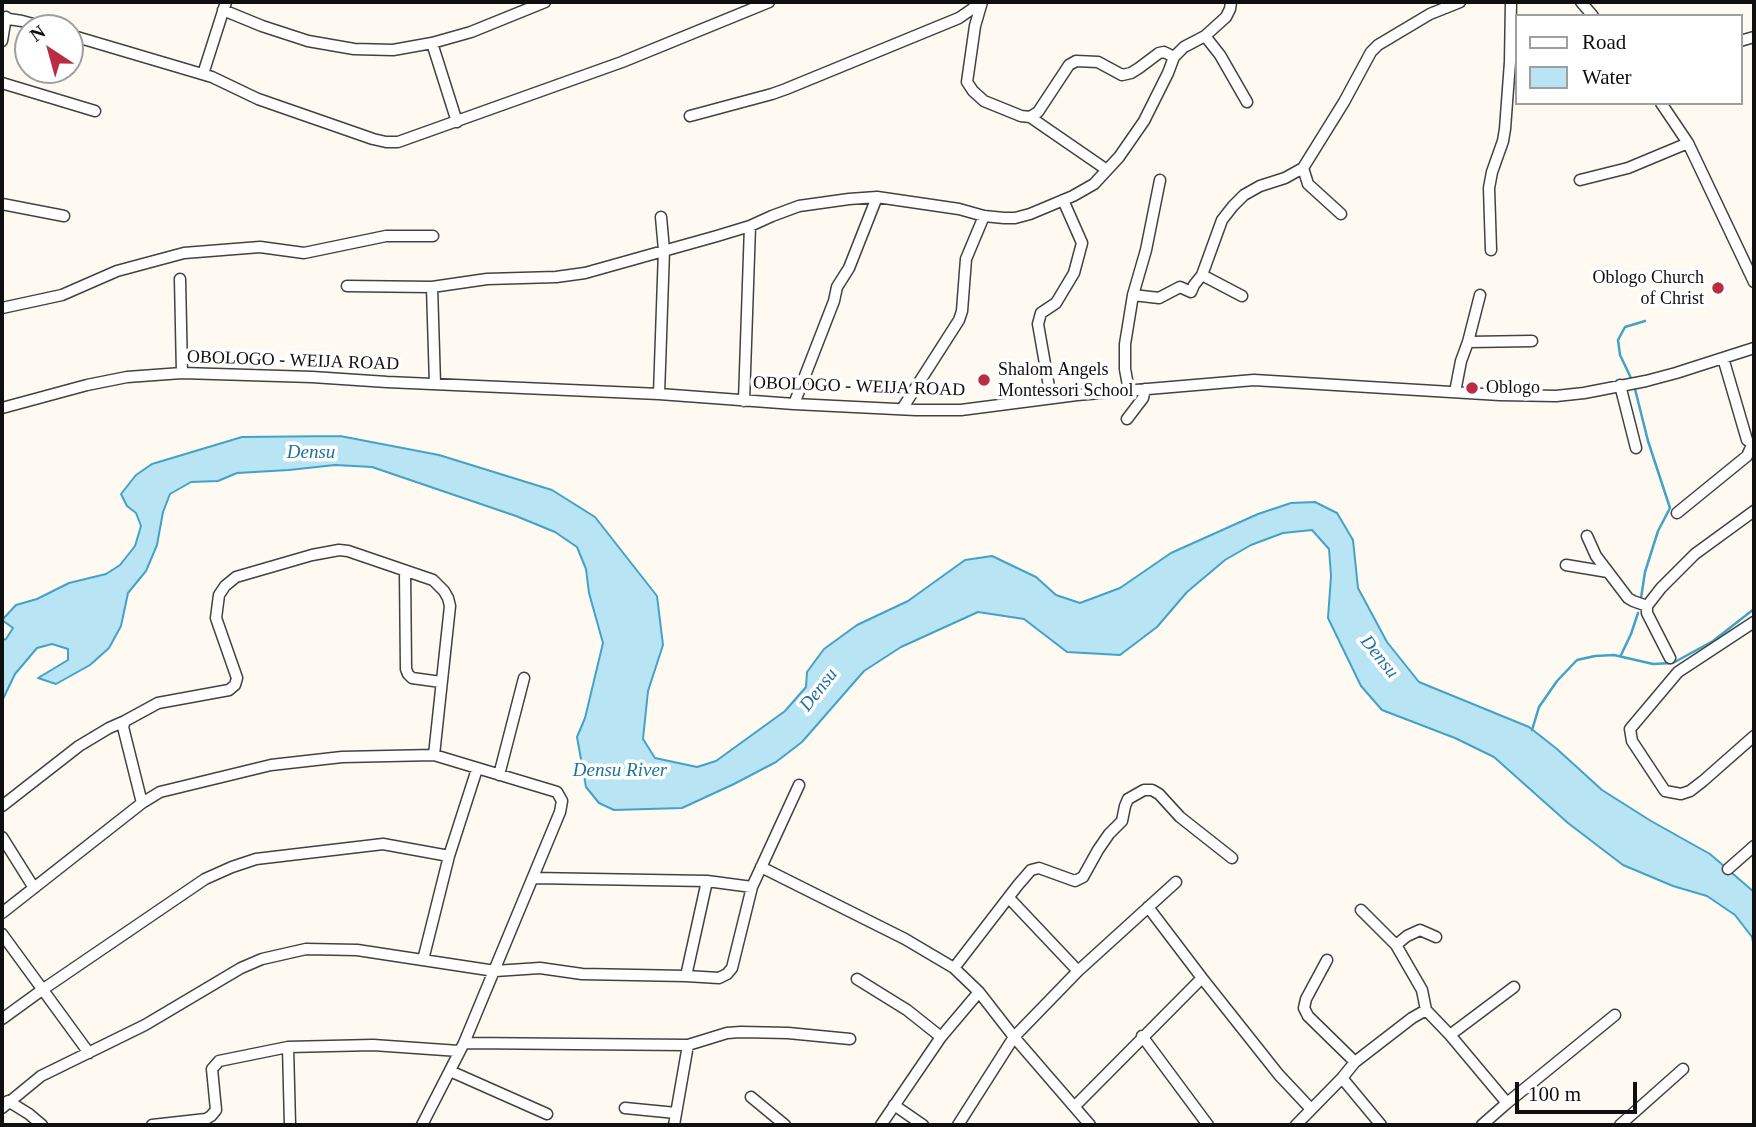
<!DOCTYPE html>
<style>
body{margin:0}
#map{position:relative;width:1756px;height:1127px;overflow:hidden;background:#fefaf2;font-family:Georgia,serif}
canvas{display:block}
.frame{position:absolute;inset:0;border:4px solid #0f0f0f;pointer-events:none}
.legend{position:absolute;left:1515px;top:14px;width:228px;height:91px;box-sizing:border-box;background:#fff;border:2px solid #9f9f9f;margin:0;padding:9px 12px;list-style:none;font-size:21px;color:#0f0f0f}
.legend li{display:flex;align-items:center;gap:14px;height:35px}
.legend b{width:35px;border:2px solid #9f9f9f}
.north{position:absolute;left:14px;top:14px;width:70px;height:70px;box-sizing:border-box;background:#fff;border:2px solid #9f9f9f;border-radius:50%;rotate:324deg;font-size:19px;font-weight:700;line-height:28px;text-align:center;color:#0f0f0f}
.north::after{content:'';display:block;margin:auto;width:24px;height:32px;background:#b92d44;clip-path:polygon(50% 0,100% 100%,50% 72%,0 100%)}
.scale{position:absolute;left:1515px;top:1082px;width:122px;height:32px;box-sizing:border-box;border:4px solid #0f0f0f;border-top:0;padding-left:9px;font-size:21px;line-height:24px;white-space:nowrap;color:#0f0f0f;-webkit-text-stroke:5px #fff;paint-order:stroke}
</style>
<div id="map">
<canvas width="1756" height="1127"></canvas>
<div class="frame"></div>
<ul class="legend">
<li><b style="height:9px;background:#fff"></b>Road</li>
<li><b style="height:19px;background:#b9e4f3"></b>Water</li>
</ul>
<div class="north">N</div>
<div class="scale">100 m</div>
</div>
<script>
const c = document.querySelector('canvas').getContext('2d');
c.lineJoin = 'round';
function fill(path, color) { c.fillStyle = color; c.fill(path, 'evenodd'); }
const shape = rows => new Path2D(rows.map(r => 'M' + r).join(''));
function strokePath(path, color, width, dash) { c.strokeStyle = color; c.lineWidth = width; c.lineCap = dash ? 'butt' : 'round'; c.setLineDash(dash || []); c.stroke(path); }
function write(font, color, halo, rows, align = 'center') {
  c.font = font + ' Georgia,serif'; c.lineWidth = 7; c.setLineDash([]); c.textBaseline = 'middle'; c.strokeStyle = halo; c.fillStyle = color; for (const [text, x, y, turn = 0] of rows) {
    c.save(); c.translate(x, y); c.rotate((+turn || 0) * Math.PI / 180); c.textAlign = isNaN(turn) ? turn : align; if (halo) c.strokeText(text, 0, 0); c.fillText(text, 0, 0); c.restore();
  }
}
const water = shape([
 [340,436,439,455,552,490,595,517,657,596,663,645,648,691,643,739,655,758,697,767,716,761,785,711,806,687,807,672,824,649,857,625,908,601,965,560,992,556,1036,577,1056,595,1080,603,1120,588,1171,553,1258,514,1291,503,1315,502,1337,513,1353,540,1358,588,1387,642,1419,682,1529,727,1557,749,1602,790,1651,821,1710,854,1754,892,1754,947,1752,937,1735,915,1707,896,1673,886,1623,865,1568,823,1494,757,1455,738,1382,710,1361,686,1328,618,1331,576,1329,549,1312,530,1283,533,1251,545,1225,560,1187,592,1157,627,1120,655,1067,652,1024,619,978,612,901,647,864,671,802,742,776,762,734,784,682,808,614,810,599,803,586,787,577,737,585,718,603,643,589,593,586,569,577,547,555,532,516,516,372,467,335,465,289,470,237,473,218,481,191,482,170,494,163,512,157,545,146,571,128,593,121,626,109,648,90,665,56,684,38,678,68,660,68,649,52,644,37,648,15,674,2,701,2,640,6,639,13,628,2,620,16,605,37,599,69,583,106,574,120,565,135,546,141,526,136,513,127,506,121,494,136,475,152,464,242,437,340,436]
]);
const stream = shape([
 [1631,378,1620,355,1618,340,1625,327,1645,321],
 [1635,389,1648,441,1670,508,1658,531,1645,572,1641,598],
 [1621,655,1631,634,1638,613],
 [1532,730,1539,707,1557,681,1577,660,1595,656,1614,655,1653,664,1673,663,1713,641,1754,609]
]);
const minor = shape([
 [982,2,975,26,967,82,973,91,984,101,1021,116,1030,117,1038,112,1069,65,1076,61,1098,62,1122,75,1131,73,1139,68,1159,53,1164,52,1174,57],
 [1581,2,1593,16],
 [223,10,262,26,308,41,354,49,393,50,432,43,471,32,545,2],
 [2,18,22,21,48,28],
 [70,35,212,77,258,99,373,139,386,142,398,142,622,62,769,2],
 [1205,36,1220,55,1247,102],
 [2,41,6,17],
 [1740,41,1754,37],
 [432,43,457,122],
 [203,74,226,2],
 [2,83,95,111],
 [1661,103,1688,143,1754,282],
 [690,116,772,94,786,89,959,18,972,9,980,2],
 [1030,117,1107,170],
 [1303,168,1308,184,1341,214],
 [1580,180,1628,168,1688,143],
 [2,204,64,216],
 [1491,250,1489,188,1492,172,1503,141,1505,129,1510,62,1511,2],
 [1202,275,1242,296],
 [180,279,182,373],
 [347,286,432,287,435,384],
 [432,287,487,279,556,277,585,273,717,236,750,226,772,216,799,206,849,199,877,197,959,209,984,216,1004,218,1015,218,1030,214,1073,196,1094,184,1119,157,1144,121,1168,73,1174,57,1184,47,1205,36,1226,17,1230,9,1231,2],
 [1133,295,1159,298,1180,287,1191,292,1194,285,1202,275,1222,220,1233,206,1244,195,1260,186,1285,178,1303,168,1344,102,1371,52,1378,45,1430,14,1460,2],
 [2,308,62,295,117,271,184,253,260,247,304,253,386,236,433,236],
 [1468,342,1532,341],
 [1723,358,1747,440,1754,445],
 [1620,385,1636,448],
 [1129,391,1125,369,1125,344,1133,295,1146,250,1160,180],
 [1455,392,1461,361,1468,342,1480,295],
 [659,394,664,250,661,217],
 [1051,398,1038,324,1041,313,1056,303,1074,273,1082,243,1063,200],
 [744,401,750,226],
 [794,404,834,301,837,287,849,268,877,197],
 [2,408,87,385,127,377,182,373,312,377,387,382,659,394,794,404,916,410,961,410,1077,395,1254,380,1500,395,1556,396,1584,393,1646,381,1676,373,1754,348],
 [902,409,959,320,962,311,966,259,984,216],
 [1127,419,1143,398,1145,389],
 [1677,513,1747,456,1752,445],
 [1587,536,1596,556,1628,598,1633,601,1647,606],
 [1566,565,1608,572],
 [405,571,406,669,408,674,412,678,441,682],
 [1754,622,1678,672,1630,729,1632,741,1665,791,1681,794,1690,791,1703,781,1754,736],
 [1670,658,1647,613,1647,606,1661,588,1695,554,1754,511],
 [499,775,524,678],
 [142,803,123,727,125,721,158,703,229,690,235,685,237,678,216,618,219,595,225,586,236,577,312,555,339,550,348,551,433,580,444,591,448,598,450,606,434,755],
 [2,806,79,746,109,728,125,721],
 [2,837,34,888],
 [761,867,905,939,954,968,979,992,1014,1037,1090,1125],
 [1728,869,1754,846],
 [533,878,707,881,752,887],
 [1009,898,1078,971],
 [1148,907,1202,978],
 [1361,910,1396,945,1422,990,1426,1010,1450,1035,1507,1103],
 [2,913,142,803,160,792,271,765,342,757,434,755,557,792,562,801,560,812,464,1043,422,1125],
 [2,934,89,1053],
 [1396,945,1407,936,1420,930,1436,937],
 [423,960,449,856,477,769],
 [954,968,1018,885,1031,870,1039,868,1075,881,1083,877,1098,850,1109,834,1122,821,1125,806,1128,799,1144,790,1152,790,1159,794,1180,817,1232,858],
 [686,976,707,881],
 [857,979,907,1010,941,1037],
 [2,1019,42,990,205,879,232,867,256,859,383,844,449,856],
 [1450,1035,1514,987],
 [1142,1036,1208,1125],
 [464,1043,688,1045,727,1033,741,1032,788,1033,850,1039],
 [288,1047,290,1125],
 [1355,1062,1412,1018,1426,1010],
 [450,1071,547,1114],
 [1342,1078,1381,1125],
 [751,1097,785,1125],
 [8,1101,29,1114,42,1125],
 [894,1105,923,1125],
 [1075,1106,1202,978,1279,1075,1311,1109],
 [2,1108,41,1076,145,1025,241,968,262,959,306,949,357,950,495,971,540,968,582,974,686,976,719,978,727,974,732,968,752,887,799,785],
 [625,1108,676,1113],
 [152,1125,206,1119,211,1116,216,1110,212,1069,219,1061,288,1047,373,1045,459,1051],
 [674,1125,688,1045],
 [881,1125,941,1037,979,992],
 [958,1125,1014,1037,1078,971,1176,882],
 [1296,1125,1342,1078,1355,1062,1308,1016,1304,1008,1306,999,1327,960],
 [1482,1125,1507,1103,1615,1015],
 [1620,1125,1683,1069]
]);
const markers = [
 [1718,288,7,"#b92d44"],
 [984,380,7,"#b92d44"],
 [1472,388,7,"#b92d44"]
];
const poiNames = [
 ["Oblogo Church",1704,278,"right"],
 ["of Christ",1704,299,"right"],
 ["Shalom Angels",998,370],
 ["Montessori School",998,391],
 ["Oblogo",1486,388]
];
const streetNames = [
 ["OBOLOGO - WEIJA ROAD",293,361,2],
 ["OBOLOGO - WEIJA ROAD",859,387,2]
];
const waterNames = [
 ["Densu",311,453],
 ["Densu",1379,657,51],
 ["Densu",819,690,-52],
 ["Densu River",620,771]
];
fill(water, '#b9e4f3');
strokePath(water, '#43a2c7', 2);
strokePath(stream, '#43a2c7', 2.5);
strokePath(minor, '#424242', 13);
strokePath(minor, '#fff', 10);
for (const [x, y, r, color] of markers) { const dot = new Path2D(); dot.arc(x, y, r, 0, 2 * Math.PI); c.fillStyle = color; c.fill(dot); strokePath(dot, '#fff', 2.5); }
write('18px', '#0f0f0f', '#fff', poiNames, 'left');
write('18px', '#0f0f0f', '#fff', streetNames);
write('italic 19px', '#1e739c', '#fff', waterNames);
</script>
